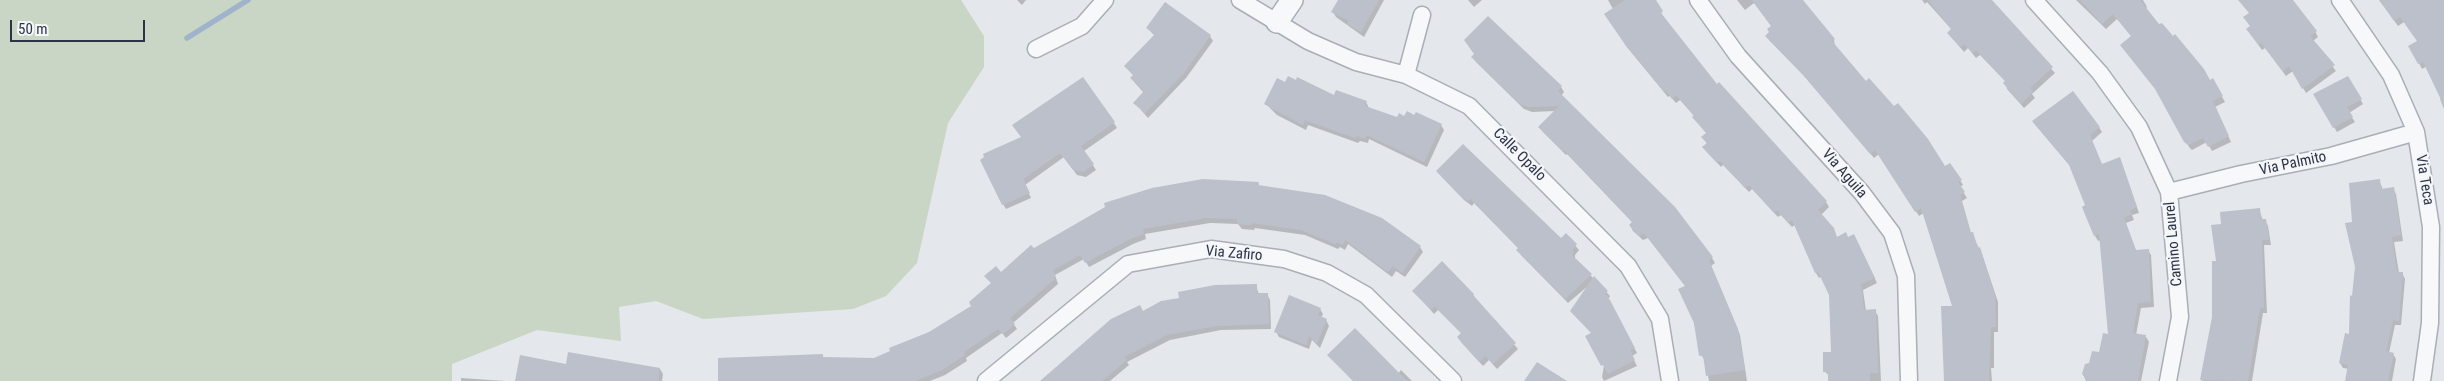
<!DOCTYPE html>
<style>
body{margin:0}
#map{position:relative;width:2444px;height:381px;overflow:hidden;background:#e4e7ec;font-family:"Roboto Condensed",sans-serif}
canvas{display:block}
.scale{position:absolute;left:10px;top:20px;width:135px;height:22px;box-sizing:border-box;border:2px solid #2b3445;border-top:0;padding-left:6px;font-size:15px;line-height:18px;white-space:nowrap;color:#2b3445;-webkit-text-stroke:4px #f4f6f9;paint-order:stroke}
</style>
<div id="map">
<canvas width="2444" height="381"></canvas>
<div class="scale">50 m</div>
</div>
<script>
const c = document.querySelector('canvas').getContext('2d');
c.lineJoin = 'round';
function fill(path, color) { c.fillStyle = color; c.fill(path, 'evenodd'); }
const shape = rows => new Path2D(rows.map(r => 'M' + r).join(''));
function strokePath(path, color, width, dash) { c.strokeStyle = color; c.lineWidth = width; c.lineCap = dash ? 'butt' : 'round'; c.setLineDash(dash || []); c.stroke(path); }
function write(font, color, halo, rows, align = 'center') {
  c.font = font + ' "Roboto Condensed",sans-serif'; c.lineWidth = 4.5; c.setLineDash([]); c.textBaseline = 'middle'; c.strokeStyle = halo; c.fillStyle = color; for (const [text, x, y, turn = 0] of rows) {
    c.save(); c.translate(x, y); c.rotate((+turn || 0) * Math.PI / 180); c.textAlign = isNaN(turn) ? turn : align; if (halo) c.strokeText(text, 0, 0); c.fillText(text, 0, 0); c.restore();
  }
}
const green = shape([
 [0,0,961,0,984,36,984,67,948,123,917,263,886,296,853,309,703,319,656,301,619,307,621,341,537,330,452,364,452,381,0,381]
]);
const shadow = shape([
 [1017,0,1026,0,1022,5],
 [1339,0,1384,0,1364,37,1336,17,1333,12],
 [1468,0,1482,0,1474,7],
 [1608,0,1654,0,1664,18,1717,86,1719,84,1826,202,1829,207,1821,215,1837,238,1857,241,1877,283,1863,290,1866,311,1875,311,1878,316,1881,381,1830,381,1830,376,1824,371,1832,353,1831,295,1822,276,1819,278,1816,273,1796,224,1792,227,1781,215,1778,217,1752,189,1749,192,1723,165,1721,167,1707,152,1707,144,1703,137,1707,134,1695,117,1680,100,1676,103,1670,96,1668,97,1626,46,1609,19,1613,9],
 [1737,0,1801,0,1834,40,1835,46,1866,82,1945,168,1960,180,1963,185,1960,187,1967,198,1962,201,1971,233,1982,254,1998,302,1998,332,1994,332,1994,368,1991,368,1992,381,1945,381,1953,307,1924,213,1919,216,1879,154,1874,158,1804,76,1770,41,1767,36,1772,27,1754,3,1745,10],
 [1922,0,1989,0,2055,73,2032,94,2035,98,2024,108,2007,89,2006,82,1980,55,1976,58,1968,48,1964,52,1948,33,1952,30,1927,2,1925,4],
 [2076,0,2143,0,2147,7,2145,9,2209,82,2213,80,2225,102,2215,107,2231,142,2212,151,2207,142,2192,150,2189,147,2132,37,2117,19,2106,29],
 [2239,0,2291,0,2315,31,2318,37,2313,41,2336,71,2306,93,2293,71,2286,76,2265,48,2262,50,2251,35,2248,30,2251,27,2250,13],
 [2379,0,2439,0,2444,7,2444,109,2440,99,2442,98,2427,66,2422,69,2410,46,2418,42,2404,22,2398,26],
 [1488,18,1561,87,1564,92,1561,96,1712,258,1715,263,1711,266,1740,335,1747,381,1709,381,1705,360,1701,355,1686,287,1648,238,1643,240,1633,231,1630,225,1633,223,1567,154,1566,155,1543,132,1540,127,1556,111,1532,112,1524,109,1476,62,1473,57],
 [1147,28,1210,36,1213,41,1186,78,1148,118,1135,103,1144,93,1135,83,1132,78,1134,76,1126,66,1155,36],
 [2348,78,2363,104,2349,113,2355,122,2337,132,2315,95],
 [1285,83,1335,97,1366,102,1369,108,1397,119,1415,116,1441,125,1444,130,1427,167,1369,139,1368,143,1360,141,1358,143,1308,125,1306,130,1277,115,1266,104],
 [2033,122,2099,127,2102,132,2092,141,2102,165,2122,164,2139,213,2132,215,2134,220,2126,223,2136,251,2148,250,2151,255,2154,307,2141,308,2136,335,2146,337,2149,342,2141,381,2086,381,2083,374,2100,354,2109,335,2101,240,2098,241,2095,236,2084,207,2087,206,2072,168],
 [1114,123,1117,128,1084,151,1096,170,1086,177,1077,175,1064,157,1025,185,1031,198,1006,209,1003,204,1022,138],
 [1437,171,1561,240,1566,235,1579,250,1575,255,1575,259,1610,296,1608,299,1637,353,1632,356,1637,366,1604,381,1602,377,1608,343,1588,286,1568,303,1521,255,1519,249,1474,203,1472,206,1464,200],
 [2379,180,2383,190,2393,189,2396,194,2403,241,2394,242,2399,273,2402,273,2405,279,2401,325,2395,325,2389,353,2393,354,2396,359,2392,381,2346,381,2349,369,2343,368,2340,363,2350,335,2357,267,2353,223],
 [1258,183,1260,187,1420,247,1423,252,1405,277,1396,271,1392,277,1348,244,1345,250,1340,247,1338,249,1305,235,1255,228,1254,230,1242,229,1238,224,1210,223,1145,234,1146,239,1133,244,1089,267,1084,259,1055,275,1058,284,1013,323,1017,329,1006,338,1002,333,966,358,967,361,945,375,930,381,893,381,930,333,972,306,992,284,986,276,1001,274,1034,249],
 [2259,209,2263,221,2265,220,2268,226,2271,245,2264,245,2267,313,2263,313,2252,381,2202,381,2213,317,2217,263,2223,225],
 [1256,285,1259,295,1267,294,1270,300,1271,329,1221,330,1170,340,1127,362,1129,365,1110,381,1042,381,1143,312],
 [1414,291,1473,294,1476,300,1518,349,1497,369,1489,360,1483,366,1461,342,1458,337,1462,334,1438,310,1434,314],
 [1320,309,1323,314,1321,318,1326,320,1329,326,1320,348,1312,340,1309,349,1279,337,1276,332],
 [1329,355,1398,374,1401,370,1412,381,1353,381],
 [567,365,660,369,663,374,662,381,516,381],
 [461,378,506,381,461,381]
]);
const stream = shape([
 [187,38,248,0]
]);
const building = shape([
 [1338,0,1379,0,1361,32,1347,24,1349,21,1331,12],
 [1625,0,1656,0,1663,11,1661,13,1717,84,1719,82,1827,201,1818,210,1834,228,1837,237,1846,232,1848,237,1854,234,1875,278,1861,284,1864,310,1876,309,1878,373,1870,373,1870,381,1828,381,1828,372,1823,372,1823,352,1831,352,1829,295,1818,272,1815,273,1792,220,1788,223,1777,210,1774,213,1749,185,1745,188,1720,161,1717,163,1702,147,1707,143,1701,137,1706,133,1692,117,1694,115,1676,95,1672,99,1666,91,1664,92,1622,40,1604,14],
 [1752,0,1803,0,1835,39,1832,41,1866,81,1869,78,1894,106,1898,103,1928,139,1945,166,1950,163,1962,180,1958,182,1965,192,1960,195,1970,232,1973,232,1978,248,1980,247,1995,296,1996,327,1991,327,1989,381,1944,381,1941,306,1952,306,1921,208,1915,212,1875,150,1870,154,1800,71,1765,36,1769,32,1767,29,1771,26],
 [1928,0,1992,0,2053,67,2030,88,2033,92,2021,104,2003,83,2005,81,1976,50,1973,53,1964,44,1960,47,1947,33,1951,29],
 [2080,0,2140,0,2159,24,2162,23,2173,36,2175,34,2204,69,2210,80,2213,78,2223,96,2213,101,2229,136,2208,147,2203,138,2188,145,2184,142,2155,89,2120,45,2131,36,2113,14,2102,24],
 [2238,0,2293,0,2317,31,2310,36,2335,65,2302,89,2289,66,2283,71,2261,43,2259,45,2246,29,2250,26,2243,17,2249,13],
 [2380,0,2444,0,2444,106,2423,62,2418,64,2408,46,2417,41,2400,17,2394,21],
 [1165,2,1211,35,1184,73,1145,113,1133,103,1144,91,1130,78,1133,75,1124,66,1155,34,1146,28],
 [1488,16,1562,86,1558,91,1675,207,1713,257,1709,260,1738,329,1745,370,1706,376,1703,355,1699,356,1694,323,1678,289,1685,286,1644,233,1639,236,1629,225,1632,222,1564,150,1563,151,1538,127,1559,106,1528,107,1520,104,1471,57,1474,54,1464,40],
 [1288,76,1296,80,1297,77,1334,95,1336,90,1367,101,1365,106,1397,117,1399,113,1404,116,1407,111,1414,115,1416,112,1442,124,1424,162,1367,135,1365,139,1357,136,1355,138,1305,120,1303,125,1264,104,1277,78,1285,82],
 [2348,76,2362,99,2347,107,2353,117,2333,128,2313,94],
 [1083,77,1115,122,1081,146,1094,164,1083,172,1073,170,1060,153,1023,179,1030,193,1002,205,980,160,984,157,983,154,1021,137,1012,125],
 [2073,91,2100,127,2090,135,2102,164,2120,157,2137,207,2130,210,2132,214,2124,218,2136,250,2149,249,2151,302,2138,303,2133,333,2146,335,2138,381,2088,381,2082,374,2085,364,2089,363,2092,351,2099,352,2103,333,2108,334,2099,234,2094,236,2091,229,2082,207,2085,205,2069,165,2032,121],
 [1463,144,1561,238,1566,233,1577,244,1572,250,1574,252,1572,255,1592,274,1565,299,1516,250,1518,248,1471,199,1468,201,1459,195,1436,171],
 [1203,179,1259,182,1258,185,1325,195,1382,218,1421,246,1402,273,1393,266,1388,272,1345,240,1343,245,1337,242,1335,244,1301,230,1252,223,1252,225,1237,224,1237,219,1206,218,1143,229,1144,234,1130,239,1085,263,1080,255,1053,270,1056,278,1010,318,1015,324,1003,334,998,329,964,352,965,355,942,370,915,381,718,381,718,358,823,354,823,357,874,358,890,351,889,348,929,332,971,306,969,302,991,283,984,276,996,266,1001,272,1031,245,1034,248,1105,207,1104,203,1152,188],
 [2380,179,2381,189,2394,187,2401,235,2392,237,2397,272,2403,272,2399,321,2393,320,2386,351,2394,353,2388,381,2345,381,2348,365,2339,363,2345,333,2349,334,2350,295,2352,296,2355,267,2345,223,2352,222,2349,183],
 [2260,208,2261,219,2266,219,2269,240,2262,240,2264,308,2260,308,2248,381,2200,380,2212,317,2212,261,2216,261,2211,225,2221,224,2220,212],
 [1442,261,1474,294,1473,295,1516,343,1493,364,1485,356,1479,362,1457,337,1461,333,1435,306,1431,310,1412,291],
 [1594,276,1608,291,1605,294,1610,300,1635,348,1630,350,1635,360,1608,374,1603,365,1601,366,1585,336,1591,333,1570,311],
 [1257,284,1257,293,1268,293,1269,324,1217,326,1167,335,1124,357,1127,360,1102,381,1040,381,1111,319,1140,305,1143,311,1161,301,1179,298,1178,292,1215,285],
 [1289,295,1321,308,1318,315,1327,319,1317,344,1309,336,1306,345,1274,332],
 [1355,328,1407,381,1353,381,1327,355],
 [568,352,660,368,658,381,515,381,520,355,566,364],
 [1537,362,1567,381,1524,381]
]);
const minor = shape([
 [1240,0,1308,41,1356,62,1406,75,1469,106,1628,266,1660,319,1670,381],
 [1698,0,1738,56,1862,193,1892,233,1906,276,1909,381],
 [2034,0,2100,73,2139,127,2169,192,2180,317,2168,381],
 [2340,0,2391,75,2416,132,2431,227,2430,323,2422,381],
 [1036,49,1082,26,1105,0],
 [1406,75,1422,15],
 [2169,192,2241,174,2331,156,2416,132],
 [986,381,1128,264,1211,249,1284,259,1327,273,1366,295,1453,381]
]);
const tertiary = shape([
 [1277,22,1292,0]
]);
const streetNames = [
 ["Calle Opalo",1519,155,45],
 ["Via Palmito",2293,164,-12],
 ["Via Aguila",1844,174,49],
 ["Via Teca",2424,180,81],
 ["Camino Laurel",2174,244,-95],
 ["Via Zafiro",1234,254,5]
];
fill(green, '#c9d6c5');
fill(shadow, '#0003');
strokePath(stream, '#9fb4cc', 5.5);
fill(building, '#bbc0ca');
strokePath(minor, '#a9aeb7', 19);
strokePath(tertiary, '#a9aeb7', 24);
strokePath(minor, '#f7f8fa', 16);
strokePath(tertiary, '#f7f8fa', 21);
write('15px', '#2b3445', '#f4f6f9', streetNames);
</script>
